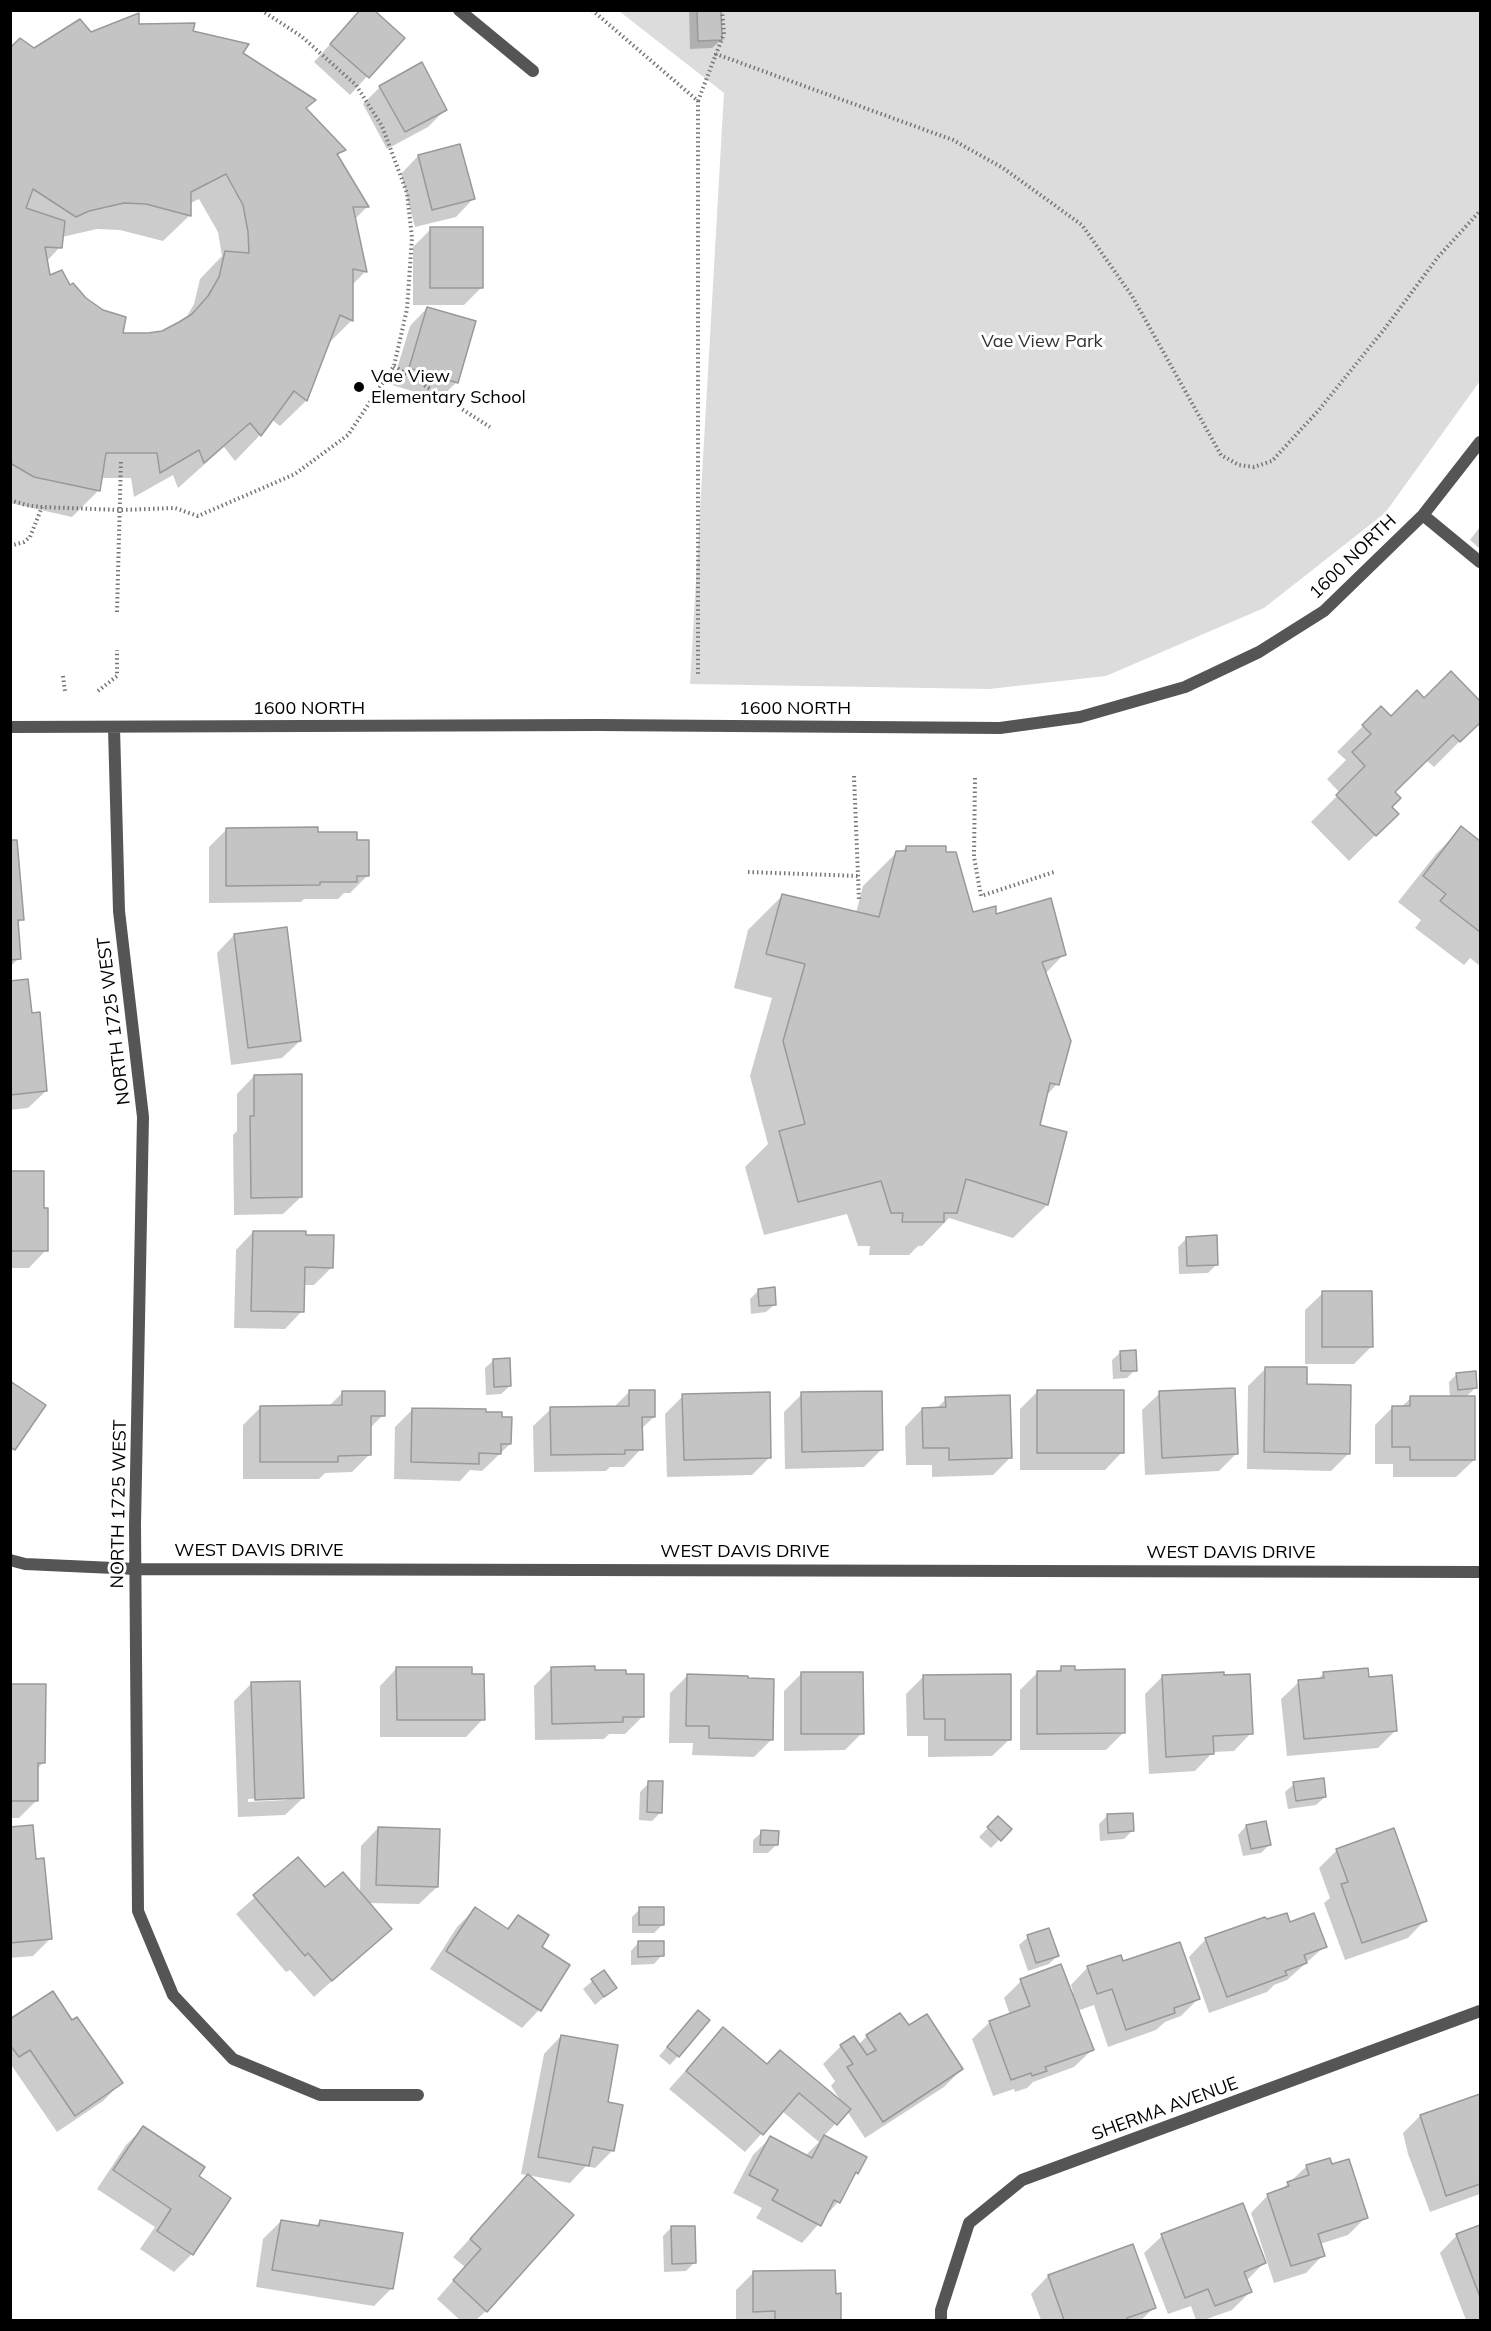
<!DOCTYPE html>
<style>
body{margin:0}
#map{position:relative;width:1491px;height:2331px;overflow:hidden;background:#fff;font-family:Mulish,sans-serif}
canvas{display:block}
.frame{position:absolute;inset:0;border:12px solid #000;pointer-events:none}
</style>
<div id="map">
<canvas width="1491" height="2331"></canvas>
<div class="frame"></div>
</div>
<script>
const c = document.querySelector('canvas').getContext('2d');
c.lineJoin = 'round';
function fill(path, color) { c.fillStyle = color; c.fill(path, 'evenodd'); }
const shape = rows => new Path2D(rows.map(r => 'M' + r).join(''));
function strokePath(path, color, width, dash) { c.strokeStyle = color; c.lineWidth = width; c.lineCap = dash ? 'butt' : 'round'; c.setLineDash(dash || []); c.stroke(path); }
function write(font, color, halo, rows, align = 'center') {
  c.font = font + ' Mulish,sans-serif'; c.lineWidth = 6; c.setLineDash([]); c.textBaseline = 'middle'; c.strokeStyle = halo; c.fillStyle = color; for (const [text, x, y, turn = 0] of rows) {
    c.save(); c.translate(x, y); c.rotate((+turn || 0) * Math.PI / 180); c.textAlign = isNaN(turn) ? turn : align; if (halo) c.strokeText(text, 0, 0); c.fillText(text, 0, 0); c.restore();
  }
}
const green = shape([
 [619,11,1480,11,1480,381,1385,513,1264,608,1106,676,989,689,690,684,724,93]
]);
const shadow = shape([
 [689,10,720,10,721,40,712,48,690,49],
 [349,23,402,38,350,95,314,62],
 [138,26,191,32,241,53,305,109,343,150,337,156,367,207,354,220,365,272,352,285,352,320,327,345,306,401,280,426,271,419,260,435,235,461,224,447,178,488,173,475,134,497,131,478,100,478,98,491,72,517,10,503,10,50,34,50,91,34],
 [199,199,218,232,222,256,200,279,194,304,185,320,163,332,121,335,69,288,49,278,46,262,60,247,62,237,97,229,120,230,163,241,189,216,189,204],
 [380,87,446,109,428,127,387,149,363,104],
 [418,156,473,199,456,217,415,227,401,174],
 [431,229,482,287,464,305,413,305,413,247],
 [427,308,457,382,439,399,392,385,410,326],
 [1480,527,1480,549,1470,540],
 [1451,673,1480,703,1480,721,1434,767,1426,760,1393,792,1390,807,1397,814,1349,861,1311,822,1340,793,1327,779,1346,760,1337,752,1381,708,1391,718,1424,701],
 [1462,828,1480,843,1480,966,1470,958,1464,965,1415,928,1421,920,1398,902,1436,854],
 [227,829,316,834,355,841,368,875,350,893,344,893,338,899,304,899,301,902,209,903,209,847],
 [10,842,22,919,17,924,19,958,10,967],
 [906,847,945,853,972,914,995,916,1064,954,1045,974,1057,1084,1046,1096,1038,1126,1047,1205,1013,1238,949,1218,922,1246,918,1246,909,1255,869,1255,870,1246,858,1246,847,1214,764,1235,745,1167,768,1144,750,1076,772,998,734,988,748,930,782,896,856,913,863,886,897,852,901,852],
 [234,935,300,1041,282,1058,231,1065,217,953],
 [10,982,30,1014,46,1091,28,1108,10,1110],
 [254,1076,301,1197,283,1214,234,1215,233,1135,237,1131,237,1094],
 [10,1172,42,1209,46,1250,29,1268,10,1268],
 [253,1232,305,1236,332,1267,314,1285,303,1285,302,1311,285,1329,234,1328,236,1250],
 [1187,1238,1216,1265,1208,1273,1179,1274,1178,1247],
 [759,1290,775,1304,766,1312,751,1314,750,1299],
 [1323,1293,1371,1347,1354,1364,1305,1364,1305,1310],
 [1121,1352,1135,1370,1127,1378,1113,1379,1112,1360],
 [494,1360,510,1386,501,1394,486,1395,485,1368],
 [1266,1368,1306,1386,1349,1453,1331,1471,1247,1469,1248,1386],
 [1457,1374,1476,1387,1465,1398,1474,1460,1456,1477,1393,1477,1393,1464,1375,1464,1375,1425,1393,1407,1401,1407,1411,1398,1450,1398,1449,1382],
 [1038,1391,1122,1452,1105,1470,1020,1470,1020,1409],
 [629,1392,654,1417,641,1429,641,1449,624,1467,610,1467,606,1471,534,1472,533,1426,551,1409,613,1408],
 [342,1393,383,1415,369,1429,370,1454,352,1472,325,1473,319,1479,243,1479,243,1425,261,1407,328,1407],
 [1160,1393,1236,1454,1219,1471,1145,1475,1142,1410],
 [802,1394,881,1450,864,1467,785,1469,784,1412],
 [683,1396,770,1457,752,1475,667,1477,665,1414],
 [946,1399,1010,1458,993,1475,932,1477,932,1465,906,1465,905,1427,922,1409,936,1409],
 [413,1409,510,1444,482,1471,470,1470,460,1481,394,1479,395,1427],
 [397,1668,483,1719,466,1737,380,1737,380,1686],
 [552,1668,593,1672,643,1716,625,1734,609,1734,604,1739,535,1740,534,1686],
 [1061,1668,1074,1671,1124,1732,1106,1750,1020,1750,1020,1690,1038,1672,1057,1672],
 [1324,1673,1396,1730,1378,1748,1287,1756,1281,1699,1299,1682,1317,1680],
 [801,1674,862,1733,845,1750,784,1751,784,1691],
 [688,1675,771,1740,754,1757,692,1755,693,1743,669,1743,670,1693],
 [924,1676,1010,1739,992,1756,928,1757,928,1736,907,1736,906,1694],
 [1163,1676,1251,1733,1234,1751,1213,1752,1195,1771,1149,1774,1145,1694],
 [251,1684,303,1798,285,1815,238,1817,234,1701],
 [287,1797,287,1800,248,1802,248,1799],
 [10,1686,44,1762,36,1770,36,1801,19,1818,10,1818],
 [649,1783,661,1812,652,1821,639,1820,640,1792],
 [1294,1784,1325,1797,1316,1805,1288,1809,1285,1792],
 [1107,1816,1132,1831,1124,1839,1100,1841,1099,1824],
 [998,1818,1010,1829,991,1848,979,1837],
 [1246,1826,1270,1844,1261,1853,1243,1856,1238,1835],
 [10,1828,35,1860,51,1938,33,1956,10,1958],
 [378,1828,437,1887,419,1904,367,1903,390,1929,314,1997,290,1970,286,1972,236,1914,298,1859,325,1890,360,1894,361,1846],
 [762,1832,776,1845,768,1853,753,1853,753,1840],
 [1337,1850,1425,1920,1408,1938,1345,1960,1324,1903,1330,1898,1319,1868],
 [475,1909,506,1929,518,1917,540,1947,568,1966,539,2010,522,2028,430,1969,457,1927],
 [640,1909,663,1924,654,1933,632,1933,632,1917],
 [1289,1924,1325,1946,1287,1980,1274,1985,1267,1992,1209,2013,1189,1957,1206,1939],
 [1028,1937,1057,1956,1049,1964,1028,1971,1019,1945],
 [639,1942,662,1955,654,1964,631,1965,631,1951],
 [1122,1963,1198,1999,1181,2016,1165,2022,1156,2030,1108,2047,1094,2005,1077,2011,1092,2050,1074,2067,1033,2082,1027,2088,1015,2092,1014,2089,993,2096,972,2039,990,2022,1010,2015,1004,1998,1021,1981,1071,1993,1073,1992,1071,1985,1088,1967],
 [603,1972,615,1988,595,2005,583,1989],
 [900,2015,909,2027,962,2069,944,2087,865,2138,847,2111,824,2136,865,2158,838,2202,802,2243,756,2218,762,2208,733,2193,753,2155,770,2138,805,2156,819,2142,782,2111,745,2152,669,2089,723,2029,766,2065,842,2103,831,2086,835,2081,823,2064,841,2046,854,2038,858,2045,867,2036],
 [690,2020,678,2056,670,2065,659,2056],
 [10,2021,121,2083,103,2101,57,2132,12,2066,10,2067],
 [561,2036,606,2103,613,2150,595,2168,586,2166,570,2183,521,2174,544,2054],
 [1480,2095,1480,2194,1430,2212,1408,2154,1403,2133,1420,2116],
 [143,2128,197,2177,229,2198,192,2254,174,2272,140,2249,155,2227,97,2189,126,2145],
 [1307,2166,1366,2217,1348,2235,1320,2244,1323,2255,1306,2273,1274,2283,1251,2213,1268,2195,1280,2191],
 [528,2176,486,2311,476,2320,460,2320,437,2299,465,2267,453,2257],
 [281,2221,315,2227,320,2221,392,2288,374,2306,256,2287,263,2239],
 [1480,2226,1480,2320,1466,2320,1440,2253,1457,2235],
 [671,2228,695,2262,686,2271,664,2272,663,2236],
 [1162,2236,1264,2263,1246,2281,1250,2292,1232,2310,1204,2320,1196,2320,1191,2306,1168,2314,1144,2253],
 [1132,2246,1154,2308,1141,2320,1041,2320,1031,2294,1048,2276],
 [753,2273,835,2295,840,2295,840,2320,736,2320,736,2290]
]);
const building = shape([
 [360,10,374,10,405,38,369,78,330,44,360,10],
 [697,10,721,10,722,40,698,41,697,10],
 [139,13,139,24,195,23,193,31,249,44,243,53,316,100,306,108,346,150,337,154,369,207,353,207,367,272,353,269,353,321,340,315,307,401,294,391,261,436,250,423,204,463,199,450,160,473,157,453,106,453,100,491,34,477,10,463,10,48,20,38,34,48,80,19,91,32,139,13],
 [226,174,243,205,248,232,249,253,225,251,219,277,208,296,192,314,179,322,162,331,148,333,123,333,126,317,103,310,86,298,73,283,70,285,62,270,50,275,45,247,62,248,65,221,26,208,33,189,76,217,89,211,124,203,146,204,191,216,191,192,226,174],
 [422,62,447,110,405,132,379,86,422,62],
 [460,144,475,199,432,210,418,155,460,144],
 [430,227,483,227,483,288,430,288,430,227],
 [427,307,476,321,458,383,409,368,427,307],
 [1451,671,1480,701,1480,723,1460,742,1453,735,1395,792,1401,798,1392,807,1399,814,1376,836,1336,795,1365,766,1352,752,1371,734,1362,725,1381,706,1391,716,1417,690,1424,698,1451,671],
 [1461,826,1480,841,1480,932,1440,901,1446,894,1423,876,1461,826],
 [318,827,318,832,357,832,357,840,369,840,369,876,357,876,357,882,320,882,320,885,226,886,226,828,318,827],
 [10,840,17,840,24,920,18,920,21,959,10,960,10,840],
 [906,846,946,846,946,852,956,852,973,912,996,906,996,914,1051,898,1066,955,1042,962,1071,1041,1059,1085,1050,1083,1040,1125,1067,1132,1048,1205,966,1179,957,1213,944,1213,944,1222,902,1222,903,1213,891,1213,881,1181,798,1202,779,1131,805,1124,783,1041,805,964,766,954,782,894,879,917,896,851,906,851,906,846],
 [287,927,301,1041,248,1048,234,934,287,927],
 [28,979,32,1013,40,1012,47,1091,10,1095,10,981,28,979],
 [302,1074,302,1197,251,1198,250,1116,254,1116,254,1075,302,1074],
 [10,1171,44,1171,44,1208,48,1208,48,1251,10,1251,10,1171],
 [253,1231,306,1231,306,1235,334,1235,333,1268,305,1267,304,1312,251,1311,253,1231],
 [1217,1235,1218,1265,1187,1266,1186,1237,1217,1235],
 [775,1287,776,1305,759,1306,758,1289,775,1287],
 [1322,1291,1372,1291,1373,1347,1322,1347,1322,1291],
 [1136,1350,1137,1371,1121,1371,1120,1351,1136,1350],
 [510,1358,511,1386,494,1387,493,1359,510,1358],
 [1265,1367,1307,1367,1307,1384,1351,1385,1350,1454,1264,1452,1265,1367],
 [1476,1371,1477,1388,1458,1390,1456,1373,1476,1371],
 [10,1381,46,1405,15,1450,10,1447,10,1381],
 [1235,1388,1238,1454,1162,1458,1159,1391,1235,1388],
 [629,1390,655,1390,655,1417,642,1417,643,1450,625,1450,625,1454,551,1455,550,1407,629,1406,629,1390],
 [1037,1390,1124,1390,1124,1453,1037,1453,1037,1390],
 [342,1391,385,1391,385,1416,371,1416,371,1455,338,1456,338,1462,260,1462,260,1406,342,1405,342,1391],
 [882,1391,883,1450,802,1452,801,1392,882,1391],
 [770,1392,771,1458,684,1460,682,1394,770,1392],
 [1010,1395,1012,1458,949,1460,949,1448,923,1448,922,1408,946,1407,945,1397,1010,1395],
 [1410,1396,1475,1396,1475,1460,1410,1460,1410,1447,1392,1447,1392,1406,1410,1406,1410,1396],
 [412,1408,486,1409,486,1412,502,1412,502,1417,512,1417,511,1444,501,1444,501,1454,479,1453,479,1464,411,1462,412,1408],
 [595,1666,595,1670,626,1670,626,1674,644,1674,644,1717,623,1717,623,1722,552,1724,551,1667,595,1666],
 [1061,1666,1075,1666,1075,1670,1125,1669,1125,1733,1037,1734,1037,1671,1061,1671,1061,1666],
 [396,1667,472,1667,472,1674,484,1674,485,1720,397,1720,396,1667],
 [1368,1668,1369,1677,1392,1675,1397,1731,1304,1739,1298,1680,1324,1678,1323,1672,1368,1668],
 [801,1672,863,1672,864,1734,801,1734,801,1672],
 [1224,1672,1224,1675,1250,1674,1253,1734,1213,1736,1214,1754,1166,1757,1162,1675,1224,1672],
 [687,1674,748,1676,748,1678,774,1679,773,1740,709,1738,709,1726,686,1726,687,1674],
 [1011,1674,1011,1740,945,1740,945,1719,924,1719,923,1675,1011,1674],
 [300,1681,304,1798,255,1800,251,1682,300,1681],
 [10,1684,46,1684,45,1763,38,1763,38,1801,10,1801,10,1684],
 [1324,1778,1326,1797,1296,1801,1293,1782,1324,1778],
 [648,1781,663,1781,662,1813,647,1812,648,1781],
 [1133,1813,1134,1831,1108,1833,1107,1814,1133,1813],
 [998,1816,1012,1829,1001,1841,987,1827,998,1816],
 [1266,1821,1271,1845,1251,1849,1246,1825,1266,1821],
 [33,1825,36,1859,44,1858,52,1939,10,1943,10,1827,33,1825],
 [378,1827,440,1829,438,1887,376,1885,378,1827],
 [1394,1828,1427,1921,1362,1943,1341,1884,1348,1882,1336,1849,1394,1828],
 [761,1830,779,1831,778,1845,760,1845,761,1830],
 [298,1857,325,1887,343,1872,392,1929,332,1981,308,1953,305,1956,253,1895,298,1857],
 [475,1907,508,1929,518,1915,549,1935,542,1947,570,1965,541,2011,446,1951,475,1907],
 [639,1907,664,1907,664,1925,639,1925,639,1907],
 [1287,1913,1290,1922,1314,1913,1327,1947,1304,1955,1307,1963,1285,1971,1287,1975,1227,1997,1205,1938,1265,1917,1267,1919,1287,1913],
 [1049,1928,1059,1956,1036,1963,1027,1935,1049,1928],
 [638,1941,664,1941,664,1956,638,1957,638,1941],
 [1180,1942,1200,1999,1174,2008,1175,2013,1126,2030,1112,1989,1097,1994,1087,1966,1121,1955,1123,1961,1180,1942],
 [1061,1964,1094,2050,1045,2067,1047,2071,1032,2076,1031,2073,1011,2080,989,2021,1030,2006,1020,1979,1061,1964],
 [604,1970,617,1988,604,1997,591,1979,604,1970],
 [53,1991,72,2020,77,2017,123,2083,75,2116,30,2050,19,2057,10,2045,10,2019,53,1991],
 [698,2010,710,2020,679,2057,667,2047,698,2010],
 [900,2013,909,2025,927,2014,963,2069,883,2122,847,2067,853,2064,840,2045,854,2036,867,2055,876,2050,866,2035,900,2013],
 [723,2027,767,2064,780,2050,851,2109,837,2125,799,2093,763,2135,686,2071,723,2027],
 [561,2035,618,2045,608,2102,623,2105,614,2151,593,2147,589,2166,538,2157,561,2035],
 [1480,2094,1480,2184,1446,2196,1420,2115,1480,2094],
 [143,2126,205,2167,199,2176,231,2198,193,2255,157,2231,171,2209,113,2170,143,2126],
 [824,2135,867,2157,858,2174,856,2172,840,2203,834,2200,821,2226,772,2200,778,2190,749,2175,770,2136,812,2158,824,2135],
 [1330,2158,1332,2164,1349,2159,1368,2218,1318,2234,1325,2256,1291,2266,1267,2194,1289,2186,1287,2182,1309,2175,1306,2165,1330,2158],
 [528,2174,574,2215,487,2312,453,2280,481,2249,470,2239,528,2174],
 [1243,2203,1266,2263,1244,2272,1252,2292,1215,2306,1208,2289,1185,2298,1161,2234,1243,2203],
 [281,2220,319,2226,320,2220,403,2233,393,2289,272,2270,281,2220],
 [1480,2225,1480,2297,1456,2234,1480,2225],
 [671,2226,695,2226,696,2263,672,2264,671,2226],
 [1133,2244,1156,2308,1127,2318,1128,2320,1064,2320,1048,2275,1133,2244],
 [835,2270,836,2294,841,2293,841,2320,775,2320,775,2311,753,2312,753,2271,835,2270]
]);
const path = shape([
 [592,10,698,101,698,675],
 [722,10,724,34,716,54,953,140,1003,168,1082,225,1132,296,1221,455,1239,465,1254,467,1272,461,1318,411,1386,327,1438,257,1480,211],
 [698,101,716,54],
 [394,366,490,427],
 [10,500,26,505,42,507,121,510,175,508,198,516,295,474,348,435,394,366,407,309,412,238,407,193,382,126,356,85,301,36,261,10],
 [10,546,24,542,30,537,42,507],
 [117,612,121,459],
 [63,676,65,691],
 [98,691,117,676,117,650],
 [854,776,859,900],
 [975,778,974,857,981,896,1054,872],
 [748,872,858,876]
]);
const service = shape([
 [459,10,533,71]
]);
const minor = shape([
 [1423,515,1480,562],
 [10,727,598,725,1000,728,1080,717,1185,687,1259,652,1324,611,1423,515,1480,442],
 [114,728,119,911,143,1117,135,1525,138,1911,173,1995,233,2059,320,2095,418,2095],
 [10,1560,25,1564,136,1569,1480,1572],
 [941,2320,941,2310,969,2223,1022,2180,1480,2011]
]);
const markers = [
 [359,387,6,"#000"]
];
const parkNames = [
 ["Vae View Park",1042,342]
];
const poiNames = [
 ["Vae View",371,377],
 ["Elementary School",371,398]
];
const streetNames = [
 ["1600 NORTH",1353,557,-44],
 ["1600 NORTH",309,709],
 ["1600 NORTH",795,709],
 ["NORTH 1725 WEST",114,1021,-97],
 ["NORTH 1725 WEST",119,1504,-89],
 ["WEST DAVIS DRIVE",259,1551],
 ["WEST DAVIS DRIVE",745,1552],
 ["WEST DAVIS DRIVE",1231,1553],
 ["SHERMA AVENUE",1165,2109,-20]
];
fill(green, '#dcdcdc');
fill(shadow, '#0003');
fill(building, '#c4c4c4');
strokePath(building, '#999', 1.5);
strokePath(path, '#777', 4, [1.5, 3]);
strokePath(service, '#555', 12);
strokePath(minor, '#555', 12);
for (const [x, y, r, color] of markers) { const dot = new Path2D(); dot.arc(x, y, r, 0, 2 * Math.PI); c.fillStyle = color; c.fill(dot); strokePath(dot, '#fff', 2); }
write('18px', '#333', '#fff', parkNames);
write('18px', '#000', '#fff', poiNames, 'left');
write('18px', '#000', '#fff', streetNames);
</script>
